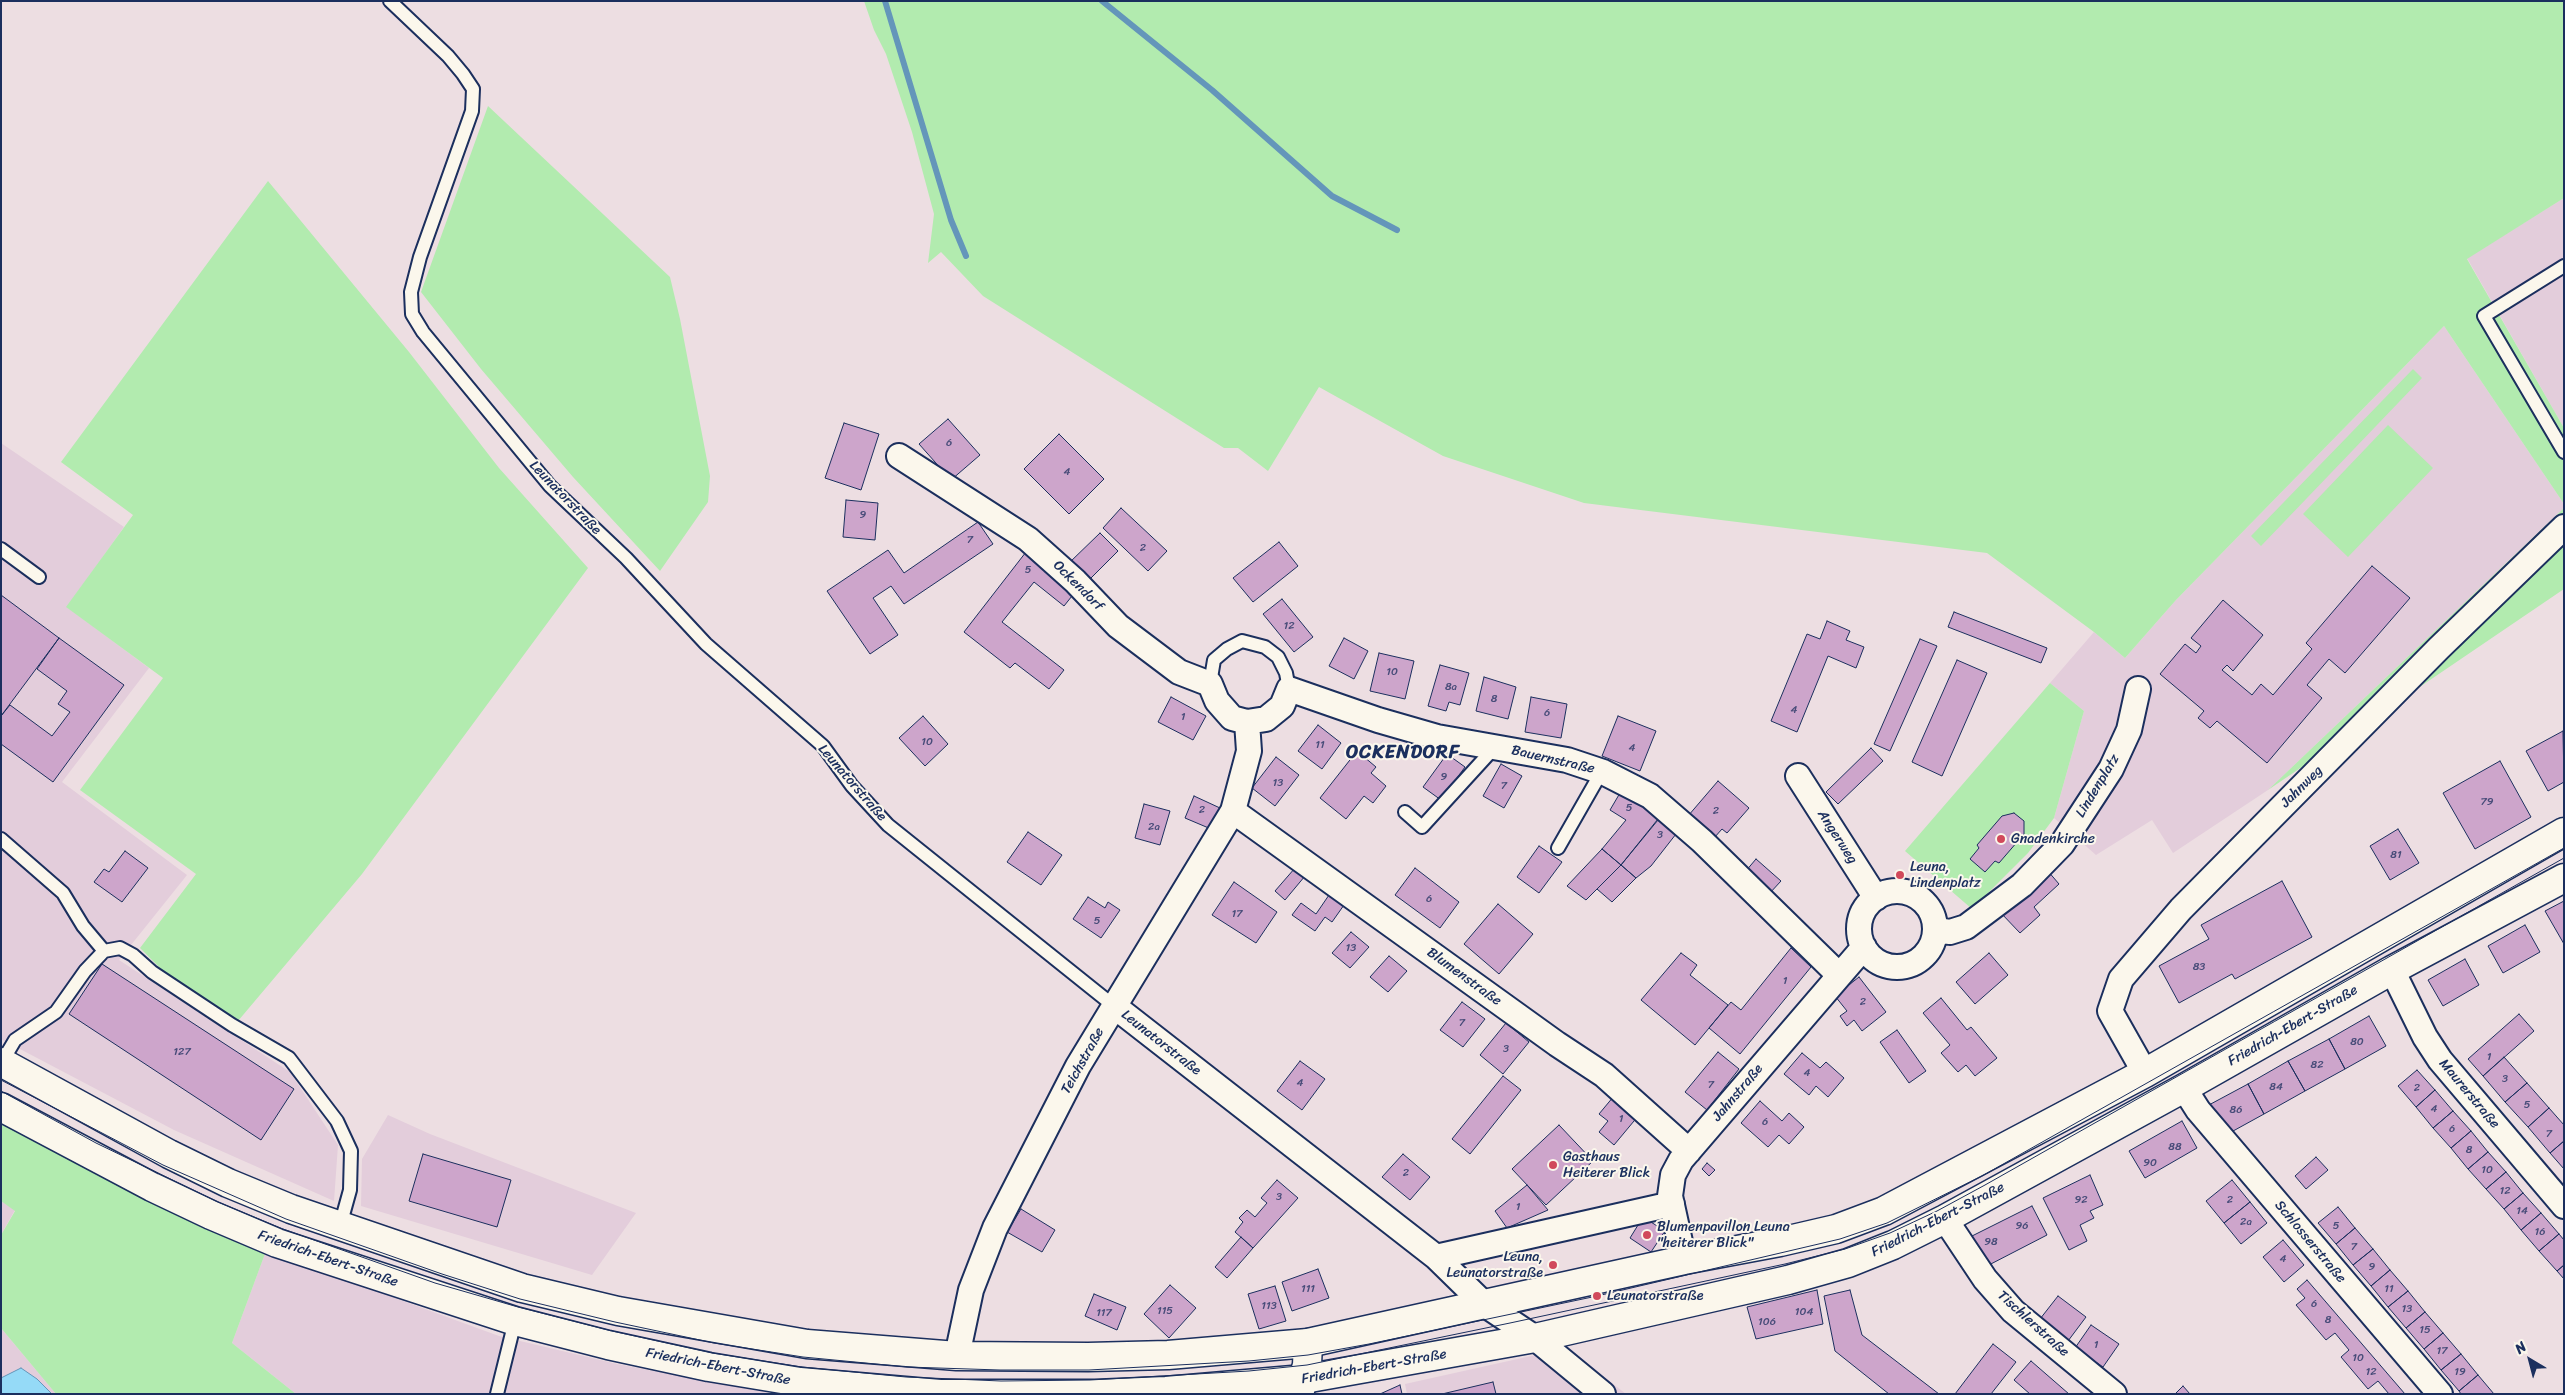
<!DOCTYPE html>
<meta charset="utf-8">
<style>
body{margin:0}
#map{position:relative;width:2565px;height:1395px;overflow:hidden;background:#eddee2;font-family:Sriracha,sans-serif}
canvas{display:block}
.frame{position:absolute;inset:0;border:2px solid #1b2f5e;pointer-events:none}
.north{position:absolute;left:2505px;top:1335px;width:50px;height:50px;-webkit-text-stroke:4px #fbf7ec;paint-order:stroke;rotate:323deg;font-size:14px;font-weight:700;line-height:20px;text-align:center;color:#1b2f5e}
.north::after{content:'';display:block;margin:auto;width:18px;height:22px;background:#1b2f5e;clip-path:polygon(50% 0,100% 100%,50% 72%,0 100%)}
</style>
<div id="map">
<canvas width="2565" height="1395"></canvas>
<div class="frame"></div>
<div class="north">N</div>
</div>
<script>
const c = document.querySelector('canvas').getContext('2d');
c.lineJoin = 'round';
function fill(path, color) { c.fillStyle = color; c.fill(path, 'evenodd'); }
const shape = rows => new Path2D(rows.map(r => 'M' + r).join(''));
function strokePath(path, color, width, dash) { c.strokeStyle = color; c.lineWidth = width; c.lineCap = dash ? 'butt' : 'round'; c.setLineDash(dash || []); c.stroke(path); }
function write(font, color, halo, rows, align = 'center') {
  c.font = font + ' Sriracha,sans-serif'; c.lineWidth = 4; c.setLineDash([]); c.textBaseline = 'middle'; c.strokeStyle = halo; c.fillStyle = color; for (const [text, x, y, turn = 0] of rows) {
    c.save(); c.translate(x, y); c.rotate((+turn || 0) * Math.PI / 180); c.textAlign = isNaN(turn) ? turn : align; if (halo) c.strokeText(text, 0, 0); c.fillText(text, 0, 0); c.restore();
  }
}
const built = shape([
 [2564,198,2564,428,2467,258],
 [2444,326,2564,504,2564,508,2268,790,2173,853,2152,820,2096,855,2054,818,2084,711,2050,683,2094,632,2125,658,2176,600],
 [1,443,124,527,67,607,149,668,62,782,187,875,119,960,290,1072,338,1145,334,1201,174,1130,1,1039],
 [388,1115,430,1134,636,1213,592,1275,361,1206,362,1159],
 [1,1201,15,1210,1,1235],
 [266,1251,499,1336,617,1364,775,1394,296,1394,232,1343],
 [1,1328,56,1394,1,1394],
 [1567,1348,1626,1394,1407,1394,1405,1384]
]);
const green = shape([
 [864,1,2564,1,2564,198,2467,259,2564,428,2564,504,2444,326,2176,600,2125,658,2094,632,1987,553,1584,503,1443,456,1319,387,1268,471,1238,448,1224,448,983,296,941,252,928,263,934,214,912,132,886,54,874,30],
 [488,106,670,277,680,319,710,476,708,502,660,571,573,477,481,369,421,292],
 [268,181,409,352,499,468,588,568,362,874,238,1021,169,977,140,948,196,874,80,790,163,678,66,607,133,515,61,462],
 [2413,369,2422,378,2261,546,2251,536],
 [2388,425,2433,468,2348,557,2303,514],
 [2564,508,2564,589,2268,790],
 [2050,683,2084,711,2054,818,2028,853,1972,909,1905,851],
 [1,1121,266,1251,232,1343,296,1394,56,1394,1,1328,1,1235,15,1211,1,1201]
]);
const water = shape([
 [21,1368,37,1379,52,1394,1,1394,1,1378,21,1368]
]);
const stream = shape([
 [885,1,951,220,966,256],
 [1102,1,1212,90,1332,196,1397,230]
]);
const building = shape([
 [948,419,980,455,951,480,919,444,948,419],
 [844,423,879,434,861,490,825,478,844,423],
 [1059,434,1104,479,1069,514,1024,469,1059,434],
 [846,500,878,503,875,540,843,537,846,500],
 [1121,508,1167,551,1148,571,1103,528,1121,508],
 [978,522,993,544,904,604,891,586,873,598,898,635,870,654,827,591,888,550,904,573,978,522],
 [1100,533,1118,551,1087,582,1069,563,1100,533],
 [1279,542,1298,566,1253,602,1233,578,1279,542],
 [1026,552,1076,591,1064,606,1034,582,1002,622,1064,670,1049,689,1015,663,1010,668,964,632,1026,552],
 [2372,566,2410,598,2345,673,2329,659,2307,685,2322,698,2267,763,2217,721,2210,728,2198,718,2204,711,2160,674,2185,644,2196,653,2201,646,2191,638,2223,600,2263,635,2233,671,2227,665,2222,670,2252,695,2261,684,2273,695,2312,649,2306,643,2372,566],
 [1,595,59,638,1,716,1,595],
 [1282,599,1313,637,1294,652,1263,614,1282,599],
 [1954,612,2047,648,2041,663,1948,627,1954,612],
 [1827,621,1850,631,1846,640,1864,647,1856,668,1828,656,1797,732,1771,721,1807,634,1820,639,1827,621],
 [59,638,124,685,53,782,1,744,1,716,10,705,52,736,70,712,58,704,67,691,37,669,59,638],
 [1344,638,1368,651,1354,679,1329,666,1344,638],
 [1920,639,1937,646,1890,751,1874,744,1920,639],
 [1379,653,1414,661,1405,699,1370,691,1379,653],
 [1957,660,1987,673,1942,776,1912,762,1957,660],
 [1440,665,1469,673,1460,705,1449,702,1446,711,1428,706,1440,665],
 [1484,677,1516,687,1508,719,1476,711,1484,677],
 [1171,697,1206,716,1193,740,1158,722,1171,697],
 [1531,697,1567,704,1561,738,1525,732,1531,697],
 [923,716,948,744,925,766,899,738,923,716],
 [1618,716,1656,731,1640,771,1602,756,1618,716],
 [1318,725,1341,743,1322,769,1298,751,1318,725],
 [2563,731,2564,782,2548,791,2526,751,2563,731],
 [1871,748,1883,761,1838,804,1826,792,1871,748],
 [1357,751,1376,767,1371,773,1386,786,1373,803,1364,796,1346,819,1320,798,1357,751],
 [1447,754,1465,767,1441,800,1423,787,1447,754],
 [1276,757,1299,775,1275,806,1252,788,1276,757],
 [2500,761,2531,817,2475,849,2443,793,2500,761],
 [1501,764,1522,776,1504,808,1483,796,1501,764],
 [1718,781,1749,808,1727,833,1722,829,1714,838,1688,816,1718,781],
 [1620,793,1662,814,1621,865,1602,849,1626,820,1610,810,1620,793],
 [1194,796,1220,808,1211,829,1185,818,1194,796],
 [1144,804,1170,811,1160,845,1135,838,1144,804],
 [2014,813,2024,821,2024,834,1999,863,1995,861,1985,872,1970,859,1979,848,1977,845,2002,816,2014,813],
 [1658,820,1676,834,1651,866,1636,878,1621,865,1658,820],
 [2398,829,2419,863,2390,880,2370,846,2398,829],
 [1028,832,1062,855,1041,885,1007,862,1028,832],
 [1539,846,1562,862,1539,893,1517,877,1539,846],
 [1602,849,1621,865,1586,900,1567,886,1602,849],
 [125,851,148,868,122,902,94,882,104,869,109,872,125,851],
 [1756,859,1781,881,1769,894,1745,872,1756,859],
 [1621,865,1636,878,1612,902,1597,889,1621,865],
 [1295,868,1305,876,1285,900,1275,891,1295,868],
 [1415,868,1459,902,1440,928,1395,895,1415,868],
 [2047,870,2059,884,2034,907,2040,915,2020,933,2000,912,2047,870],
 [2282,881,2312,937,2235,979,2232,974,2179,1003,2159,966,2209,939,2201,925,2282,881],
 [1234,882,1277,912,1256,943,1212,915,1234,882],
 [1329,895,1344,905,1332,922,1325,917,1315,931,1292,915,1301,903,1316,914,1329,895],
 [1088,897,1105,908,1108,902,1120,910,1101,938,1073,919,1088,897],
 [2564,901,2564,944,2545,911,2564,901],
 [1498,904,1533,934,1499,974,1464,944,1498,904],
 [2525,925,2540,952,2503,973,2488,946,2525,925],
 [1351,932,1369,947,1350,968,1332,953,1351,932],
 [1791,948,1811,967,1740,1054,1709,1028,1731,1002,1741,1010,1791,948],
 [1681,953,1697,965,1690,975,1728,1005,1695,1045,1641,1000,1681,953],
 [1989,953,2008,975,1975,1004,1956,982,1989,953],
 [1389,956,1407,971,1388,992,1370,977,1389,956],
 [2465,959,2479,985,2443,1006,2428,980,2465,959],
 [102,964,294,1089,261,1140,69,1014,102,964],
 [1859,977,1886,1012,1862,1031,1854,1020,1847,1026,1840,1016,1847,1011,1835,996,1859,977],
 [1941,998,1967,1030,1971,1027,1997,1058,1975,1076,1966,1065,1958,1072,1941,1053,1950,1045,1923,1013,1941,998],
 [1462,1002,1485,1019,1463,1047,1440,1030,1462,1002],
 [2519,1014,2534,1031,2483,1076,2468,1059,2519,1014],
 [2369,1016,2386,1046,2345,1069,2329,1039,2369,1016],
 [1506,1023,1529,1042,1503,1074,1480,1055,1506,1023],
 [1897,1030,1926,1071,1909,1083,1880,1042,1897,1030],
 [2329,1039,2345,1069,2305,1091,2288,1061,2329,1039],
 [1718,1052,1739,1069,1707,1110,1685,1092,1718,1052],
 [1802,1053,1820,1068,1826,1062,1844,1078,1828,1097,1816,1086,1809,1095,1784,1074,1802,1053],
 [2504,1057,2527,1083,2505,1102,2483,1076,2504,1057],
 [1300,1061,1325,1079,1302,1110,1277,1091,1300,1061],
 [2288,1061,2305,1091,2264,1114,2248,1084,2288,1061],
 [2417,1070,2435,1090,2416,1107,2398,1086,2417,1070],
 [1503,1076,1521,1090,1470,1154,1452,1139,1503,1076],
 [2527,1083,2549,1108,2528,1127,2505,1102,2527,1083],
 [2248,1084,2264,1114,2224,1136,2207,1106,2248,1084],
 [2435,1090,2453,1111,2433,1128,2416,1107,2435,1090],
 [1614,1096,1644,1109,1614,1145,1599,1132,1608,1121,1599,1114,1614,1096],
 [1760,1101,1782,1121,1789,1113,1804,1127,1789,1144,1779,1135,1768,1147,1741,1123,1760,1101],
 [2549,1108,2564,1125,2564,1141,2550,1153,2528,1127,2549,1108],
 [2453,1111,2471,1131,2451,1148,2433,1128,2453,1111],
 [2182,1121,2197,1148,2145,1178,2129,1151,2182,1121],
 [1559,1125,1593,1161,1546,1205,1512,1169,1559,1125],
 [2471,1131,2488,1152,2468,1169,2451,1148,2471,1131],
 [2564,1141,2564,1169,2550,1153,2564,1141],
 [2488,1152,2506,1172,2486,1189,2468,1169,2488,1152],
 [423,1154,511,1180,497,1227,409,1201,423,1154],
 [1403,1154,1430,1177,1410,1200,1382,1177,1403,1154],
 [2316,1157,2328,1170,2306,1189,2295,1176,2316,1157],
 [1707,1163,1715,1170,1709,1176,1702,1169,1707,1163],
 [2506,1172,2523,1193,2504,1209,2486,1189,2506,1172],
 [2090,1175,2103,1205,2090,1211,2094,1218,2080,1225,2087,1241,2069,1250,2043,1198,2090,1175],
 [1277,1180,1298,1198,1253,1248,1235,1232,1243,1222,1239,1218,1247,1210,1255,1217,1267,1203,1261,1198,1277,1180],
 [2232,1180,2250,1202,2224,1223,2206,1201,2232,1180],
 [1527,1185,1548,1210,1507,1228,1495,1211,1527,1185],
 [2523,1193,2541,1213,2521,1230,2504,1209,2523,1193],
 [2250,1202,2267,1223,2241,1244,2224,1223,2250,1202],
 [2032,1206,2047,1235,1985,1267,1970,1237,2032,1206],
 [2338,1207,2355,1228,2336,1244,2318,1223,2338,1207],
 [1021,1209,1055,1230,1042,1252,1007,1232,1021,1209],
 [2541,1213,2559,1234,2539,1251,2521,1230,2541,1213],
 [1643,1217,1665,1231,1651,1252,1630,1238,1643,1217],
 [2355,1228,2373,1249,2353,1265,2336,1244,2355,1228],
 [2559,1234,2564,1240,2564,1265,2557,1271,2539,1251,2559,1234],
 [1241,1237,1253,1248,1227,1278,1215,1267,1241,1237],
 [2283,1240,2304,1265,2284,1282,2263,1257,2283,1240],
 [2373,1249,2390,1270,2371,1286,2353,1265,2373,1249],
 [2564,1265,2564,1279,2557,1271,2564,1265],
 [1318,1269,1329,1298,1292,1311,1282,1282,1318,1269],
 [2390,1270,2408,1291,2388,1307,2371,1286,2390,1270],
 [2307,1280,2405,1394,2389,1394,2378,1381,2368,1389,2341,1357,2349,1350,2335,1333,2326,1340,2296,1305,2305,1298,2297,1289,2307,1280],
 [1170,1285,1196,1308,1169,1338,1144,1314,1170,1285],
 [1275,1286,1286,1321,1259,1329,1248,1294,1275,1286],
 [1817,1290,1823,1324,1756,1339,1747,1307,1817,1290],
 [1850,1290,1862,1335,1939,1394,1889,1394,1835,1351,1824,1296,1850,1290],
 [2408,1291,2425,1312,2406,1328,2388,1307,2408,1291],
 [1094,1294,1126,1307,1117,1330,1085,1316,1094,1294],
 [2058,1296,2086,1317,2068,1341,2040,1319,2058,1296],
 [2425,1312,2443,1333,2424,1349,2406,1328,2425,1312],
 [2091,1325,2119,1344,2103,1367,2075,1348,2091,1325],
 [2443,1333,2461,1354,2441,1370,2424,1349,2443,1333],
 [1993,1344,2016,1362,1991,1394,1955,1394,1993,1344],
 [2461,1354,2478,1375,2459,1391,2441,1370,2461,1354],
 [2031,1361,2069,1394,2030,1394,2014,1380,2031,1361],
 [2478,1375,2494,1394,2461,1394,2459,1391,2478,1375],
 [1493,1382,1496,1394,1442,1394,1493,1382],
 [1400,1385,1402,1394,1380,1394,1400,1385],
 [2183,1386,2190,1394,2175,1394,2183,1386]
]);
const service = shape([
 [390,1,448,56,463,74,473,89,472,111,420,257,411,292,412,314,423,332,550,486,626,558,706,644,823,746,852,786,888,825,1114,1006],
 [2564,266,2484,316,2564,452],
 [1,549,39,577],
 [1210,684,1214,660,1227,649,1242,641,1265,647,1278,657,1286,673,1289,689],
 [1405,812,1422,827,1495,747],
 [1,839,63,893,83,926,104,951],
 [1558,848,1602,771],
 [2,1062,15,1040,56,1012,85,971,104,951,120,948,133,955,152,972,232,1025,289,1058,337,1121,351,1151,350,1190,340,1226],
 [497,1394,515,1321]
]);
const minor = shape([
 [899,456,1028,539,1075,581,1118,626,1179,672,1210,684,1217,701,1232,718,1247,722,1266,719,1282,706,1289,689,1378,720,1437,737,1567,760,1603,772,1650,796,1702,841,1839,975],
 [1798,776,1876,898],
 [1233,811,1557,1044,1604,1075,1689,1151],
 '1859 929a38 38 0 1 1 76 0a38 38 0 1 1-76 0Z',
 [1936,930,1950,932,1966,927,2022,885,2062,844,2111,769,2129,730,2138,689],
 [2392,970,2425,1037,2440,1060,2564,1206],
 [1114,1006,1436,1257,1484,1304,1535,1338,1603,1394],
 [2145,1073,2110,1011,2121,979,2181,909,2439,648,2564,527],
 [2184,1088,2198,1110,2440,1394],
 [1945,1219,1985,1279,2013,1311,2114,1394],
 [1436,1257,1672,1204],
 [1684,1260,1670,1196,1673,1175,1681,1160,1864,947],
 [957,1356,971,1290,995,1228,1078,1066,1233,811,1249,751,1247,722]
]);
const tertiary = shape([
 [1299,1394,1307,1365,1308,1343]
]);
const secondary = shape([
 [1,1062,169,1154,228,1183,291,1209,522,1288,618,1311,807,1344,957,1356,1088,1357,1168,1355,1308,1343,1684,1260,1780,1242,1836,1229,1884,1211,2145,1073,2564,832],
 [1,1107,152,1187,211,1215,277,1243,515,1321,608,1345,709,1367,800,1382,940,1394,1095,1394,1166,1391,1304,1379,1535,1338,1788,1280,1848,1263,1893,1245,1945,1219,2184,1088,2392,970,2564,878]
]);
const tram = shape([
 [1,1080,163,1165,286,1219,442,1274,520,1299,615,1322,714,1343,803,1357,907,1367,1000,1370,1089,1370,1249,1361,1308,1355,1369,1344,1597,1296,1840,1239,1887,1223,1982,1176,2564,848],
 [1,1091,96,1143,218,1202,283,1229,435,1283,518,1307,612,1331,712,1353,802,1367,906,1377,1001,1381,1090,1380,1249,1371,1307,1365,1510,1323,1785,1264,1845,1249,1890,1233,1937,1211,1985,1185,2564,858]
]);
const markers = [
 [2001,839,5,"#d1495b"],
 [1900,875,5,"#d1495b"],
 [1553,1165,5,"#d1495b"],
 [1647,1235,5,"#d1495b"],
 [1553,1265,5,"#d1495b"],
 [1597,1296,5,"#d1495b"]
];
const numberNames = [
 ["6",949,443],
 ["4",1067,472],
 ["9",863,515],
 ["7",970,540],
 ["2",1143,548],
 ["5",1028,570],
 ["12",1289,626],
 ["10",1392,672],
 ["8a",1451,687],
 ["8",1494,699],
 ["4",1794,710],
 ["6",1547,713],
 ["1",1183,717],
 ["10",927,742],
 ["11",1320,745],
 ["4",1632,748],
 ["9",1444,777],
 ["13",1278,783],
 ["7",1504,786],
 ["79",2487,802],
 ["5",1629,808],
 ["2",1202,810],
 ["2",1716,811],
 ["2a",1154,827],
 ["3",1660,835],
 ["81",2396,855],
 ["6",1429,899],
 ["17",1237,914],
 ["5",1097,921],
 ["13",1351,948],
 ["83",2199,967],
 ["1",1785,981],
 ["2",1863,1002],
 ["7",1462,1023],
 ["80",2357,1042],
 ["3",1506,1049],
 ["127",182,1052],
 ["1",2489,1057],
 ["82",2317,1065],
 ["4",1807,1073],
 ["3",2505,1079],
 ["4",1300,1083],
 ["7",1711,1085],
 ["84",2276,1087],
 ["2",2417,1088],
 ["5",2527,1105],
 ["4",2434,1109],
 ["86",2236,1110],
 ["1",1621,1119],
 ["6",1765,1122],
 ["6",2452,1129],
 ["7",2549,1134],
 ["88",2175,1147],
 ["8",2469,1150],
 ["90",2150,1163],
 ["10",2487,1170],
 ["2",1406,1173],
 ["12",2505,1191],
 ["3",1279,1197],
 ["92",2081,1200],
 ["2",2230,1200],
 ["1",1518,1207],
 ["14",2522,1211],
 ["2a",2246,1222],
 ["96",2022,1226],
 ["5",2336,1226],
 ["16",2540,1232],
 ["98",1991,1242],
 ["7",2354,1247],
 ["4",2283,1259],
 ["9",2372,1267],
 ["111",1308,1289],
 ["11",2389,1289],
 ["6",2314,1304],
 ["113",1269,1306],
 ["13",2407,1309],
 ["115",1165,1311],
 ["104",1804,1312],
 ["117",1104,1313],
 ["8",2328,1320],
 ["106",1767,1322],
 ["15",2425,1330],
 ["1",2096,1345],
 ["17",2442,1351],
 ["10",2358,1358],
 ["12",2371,1372],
 ["19",2460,1372]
];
const streetNames = [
 ["Leunatorstraße",565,498,46],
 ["Ockendorf",1078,586,45],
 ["Bauernstraße",1553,760,13],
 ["Leunatorstraße",852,783,49],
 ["Lindenplatz",2098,786,-59],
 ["Jahnweg",2302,787,-45],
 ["Angerweg",1837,837,57],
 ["Blumenstraße",1464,977,36],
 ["Friedrich-Ebert-Straße",2293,1026,-30],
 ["Leunatorstraße",1161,1043,38],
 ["Teichstraße",1083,1061,-61],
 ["Jahnstraße",1738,1093,-50],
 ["Maurerstraße",2469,1094,50],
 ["Friedrich-Ebert-Straße",1938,1220,-27],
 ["Schlosserstraße",2310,1242,50],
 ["Friedrich-Ebert-Straße",328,1259,19],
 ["Tischlerstraße",2033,1324,42],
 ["Friedrich-Ebert-Straße",718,1367,11],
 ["Friedrich-Ebert-Straße",1374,1367,-10]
];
const poiNames = [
 ["Gnadenkirche",2011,839],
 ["Leuna,",1910,867],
 ["Lindenplatz",1910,883],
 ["Gasthaus",1563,1157],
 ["Heiterer Blick",1563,1173],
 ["Blumenpavillon Leuna",1657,1227],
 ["\"heiterer Blick\"",1657,1243],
 ["Leuna,",1543,1257,"right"],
 ["Leunatorstraße",1543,1273,"right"],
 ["Leunatorstraße",1607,1296]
];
const districtNames = [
 ["OCKENDORF",1403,753]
];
fill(built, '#e3cddb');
fill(green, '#b2ebaf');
fill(water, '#95daf7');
strokePath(water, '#6496ba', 1);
strokePath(stream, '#6496ba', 6);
fill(building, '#cda5cb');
strokePath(building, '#1b2f5e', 1);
strokePath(service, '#1b2f5e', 16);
strokePath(minor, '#1b2f5e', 28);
strokePath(tertiary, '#1b2f5e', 31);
strokePath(secondary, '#1b2f5e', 31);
strokePath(service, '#fbf7ec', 12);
strokePath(minor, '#fbf7ec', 24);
strokePath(tertiary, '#fbf7ec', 28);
strokePath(secondary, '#fbf7ec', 28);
strokePath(tram, '#1b2f5e', 1);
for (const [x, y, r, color] of markers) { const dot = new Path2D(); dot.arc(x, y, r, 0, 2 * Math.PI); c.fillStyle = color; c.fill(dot); strokePath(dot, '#fbf7ec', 2); }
write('11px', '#484c79', null, numberNames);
write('14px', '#1b2f5e', '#fbf7ec', streetNames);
write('14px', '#1b2f5e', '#fbf7ec', poiNames, 'left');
c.letterSpacing = '1px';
write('bold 19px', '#1b2f5e', '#fbf7ec', districtNames);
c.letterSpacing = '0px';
</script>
